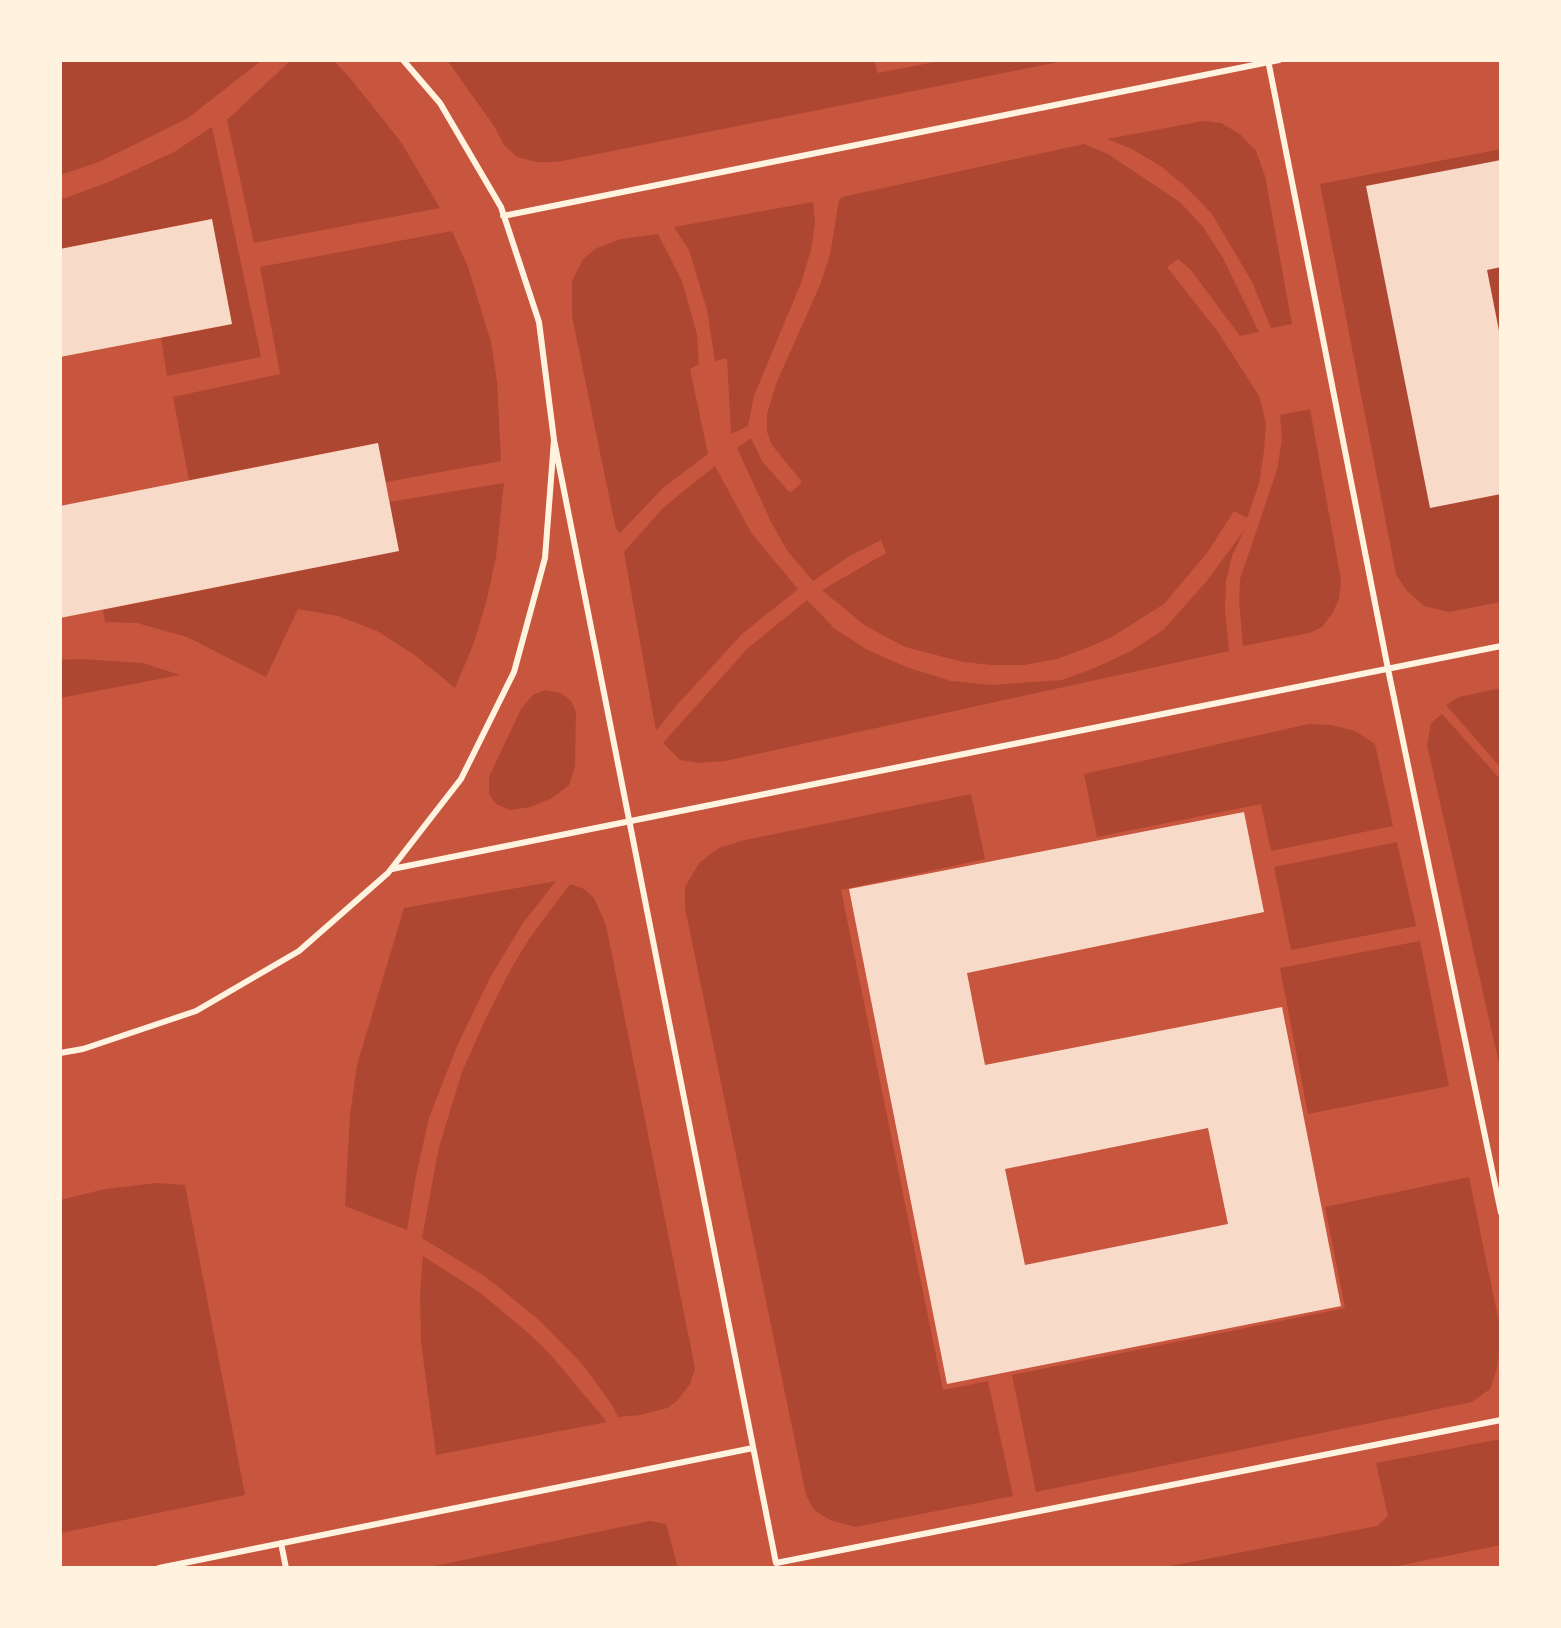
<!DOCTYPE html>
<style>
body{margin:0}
#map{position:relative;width:1561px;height:1628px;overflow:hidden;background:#c8553d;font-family:Helvetica,sans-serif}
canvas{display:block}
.frame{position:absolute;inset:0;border:62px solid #fff3e0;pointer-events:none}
</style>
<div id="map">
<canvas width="1561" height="1628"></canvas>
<div class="frame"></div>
</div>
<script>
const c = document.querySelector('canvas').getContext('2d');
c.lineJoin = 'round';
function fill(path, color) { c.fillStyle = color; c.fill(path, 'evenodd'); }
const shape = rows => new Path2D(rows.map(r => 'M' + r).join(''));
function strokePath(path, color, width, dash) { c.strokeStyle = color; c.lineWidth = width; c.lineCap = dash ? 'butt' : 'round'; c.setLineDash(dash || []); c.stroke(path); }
const green = shape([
 [60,60,262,60,188,118,99,162,60,175],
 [291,60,333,60,350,78,401,142,440,208,254,243,227,120],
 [447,60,874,60,878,73,945,60,1069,60,557,162,536,162,517,157,504,145,494,126],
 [1203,121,1221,123,1240,134,1256,151,1265,176,1292,324,1271,328,1252,282,1212,214,1187,188,1162,167,1132,149,1107,139],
 [212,127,261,357,167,376,161,338,232,324,211,219,60,249,60,200,109,182,174,152],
 [1084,144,1108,154,1180,202,1203,227,1223,258,1259,332,1240,336,1190,269,1178,259,1167,267,1218,332,1259,396,1266,423,1264,451,1259,484,1247,518,1234,511,1207,553,1164,604,1110,638,1084,649,1057,659,1024,665,992,665,963,662,905,647,864,625,822,590,886,553,881,540,848,557,813,581,788,552,771,522,737,448,751,438,762,461,790,493,802,482,772,445,767,432,767,414,776,384,820,285,830,255,839,200,842,197],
 [1501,149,1501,602,1449,612,1424,606,1406,590,1396,574,1320,184],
 [813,202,815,223,811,250,801,283,754,396,748,426,731,434,727,358,715,361,707,310,689,250,674,227],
 [452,231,468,267,491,342,497,382,501,461,386,482,377,443,189,480,173,397,280,374,260,267],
 [658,234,682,281,697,334,699,364,690,369,708,454,663,488,620,533,616,529,611,506,572,316,572,281,583,259,597,248,621,239],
 [1310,409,1341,580,1339,599,1332,614,1322,627,1309,633,1243,646,1239,602,1240,579,1277,470,1282,440,1280,415],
 [715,466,752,534,798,589,743,633,676,706,656,731,624,552,664,507],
 [504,483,496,557,486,603,473,645,455,688,416,656,377,631,338,616,298,609,266,677,187,637,137,623,105,622,103,610,399,551,389,502],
 [1245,529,1232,556,1226,581,1225,610,1229,651,725,761,699,763,680,760,663,743,747,649,807,600,835,629,866,649,906,667,951,681,992,685,1062,680,1097,667,1131,651,1163,630,1206,582],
 [80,659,143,663,180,675,60,698,60,660],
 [1501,688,1501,768,1446,705,1459,697],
 [545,690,561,693,571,701,576,712,575,767,569,785,552,798,531,807,510,810,496,804,489,794,489,777,521,709,533,695],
 [1442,714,1501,780,1501,1072,1427,745,1431,723],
 [1309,724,1331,725,1355,731,1375,744,1393,826,1271,851,1261,804,1097,837,1084,774],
 [971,794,985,859,841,890,943,1390,988,1381,1013,1496,855,1527,830,1520,814,1510,806,1495,685,908,685,887,699,863,719,848,745,840],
 [1397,842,1416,926,1291,950,1274,867],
 [556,881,523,923,491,976,457,1046,429,1118,416,1176,407,1230,345,1206,350,1115,357,1065,404,908],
 [570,884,584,889,594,898,606,925,695,1368,690,1384,677,1401,667,1408,640,1415,618,1417,612,1405,583,1365,539,1320,486,1277,422,1238,439,1147,462,1072,485,1020,512,967,529,939],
 [1420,941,1449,1086,1308,1114,1280,968],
 [1469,1177,1501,1332,1497,1368,1490,1389,1472,1402,1036,1492,1012,1375,1345,1308,1325,1207],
 [157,1183,185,1185,245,1495,61,1533,60,1200,105,1189],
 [423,1256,482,1294,527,1332,549,1353,607,1422,436,1455,421,1342,420,1294],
 [1501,1439,1501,1545,1388,1568,1160,1568,1377,1526,1388,1516,1376,1463],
 [650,1521,666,1524,678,1568,425,1568]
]);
const building = shape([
 [1501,160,1501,267,1487,270,1501,341,1501,494,1430,508,1366,186],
 [212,219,232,324,60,357,60,249],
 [378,443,399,551,60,618,60,506],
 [1244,812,1264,912,967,973,985,1065,1282,1007,1341,1306,947,1384,849,889],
 [1208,1128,1228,1224,1025,1265,1005,1169]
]);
const service = shape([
 [1268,60,1388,669,1501,1213],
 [503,216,1279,60],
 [554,440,776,1563,1501,1420],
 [392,869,1501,646],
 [60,1053,83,1049,196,1011,299,951,388,873,461,779,514,672,545,558,554,440,539,322,501,207,440,103,403,60],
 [281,1543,286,1568],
 [159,1568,753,1448]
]);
fill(green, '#ae4732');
fill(building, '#f7dbc8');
strokePath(service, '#fff3e0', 6);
</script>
